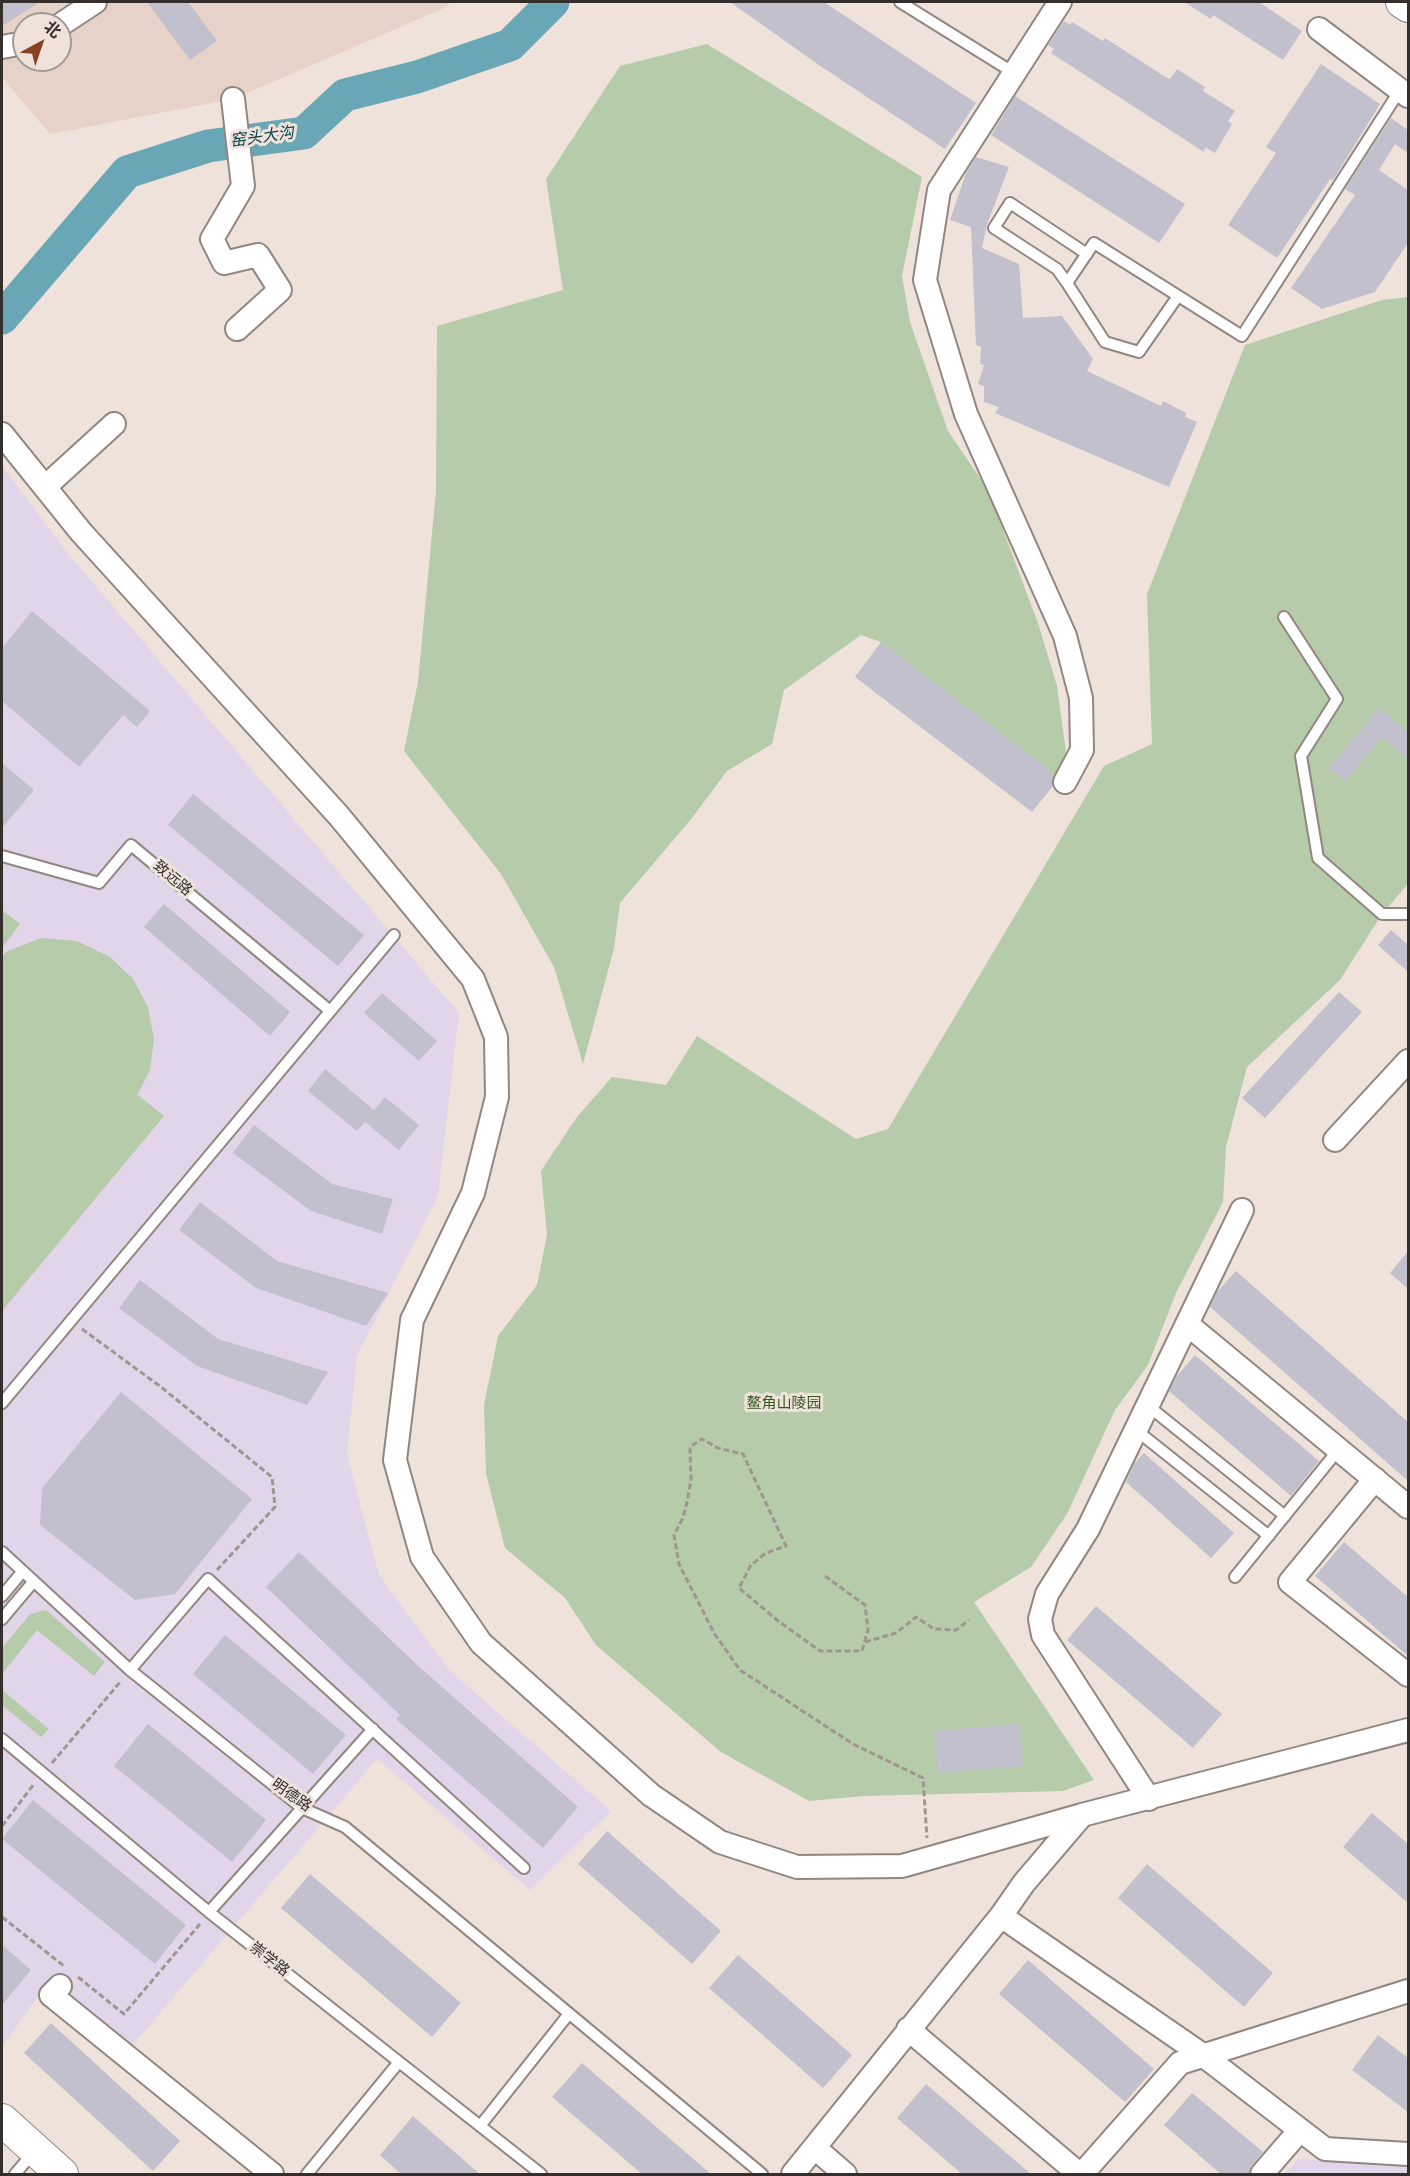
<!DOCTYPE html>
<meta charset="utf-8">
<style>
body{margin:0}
#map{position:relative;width:1410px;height:2176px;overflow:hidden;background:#efe2db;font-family:"Nunito Sans","Noto Sans SC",sans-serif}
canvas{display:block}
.frame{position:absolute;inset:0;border:3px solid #342f2d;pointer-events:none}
.north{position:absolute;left:12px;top:12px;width:60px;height:60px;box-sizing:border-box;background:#efe2db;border:2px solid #a49a95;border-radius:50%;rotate:40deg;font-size:16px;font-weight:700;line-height:24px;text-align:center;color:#342f2d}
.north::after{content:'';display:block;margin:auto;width:21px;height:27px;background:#894123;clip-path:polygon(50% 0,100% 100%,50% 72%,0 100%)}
</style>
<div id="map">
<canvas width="1410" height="2176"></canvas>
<div class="frame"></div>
<div class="north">北</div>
</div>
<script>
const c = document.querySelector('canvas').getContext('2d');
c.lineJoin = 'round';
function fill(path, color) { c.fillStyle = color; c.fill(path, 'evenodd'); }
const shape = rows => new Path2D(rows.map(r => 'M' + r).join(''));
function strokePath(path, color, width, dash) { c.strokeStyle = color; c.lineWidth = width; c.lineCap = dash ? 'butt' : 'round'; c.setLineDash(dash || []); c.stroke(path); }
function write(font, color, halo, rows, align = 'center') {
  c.font = font + ' "Nunito Sans","Noto Sans SC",sans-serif'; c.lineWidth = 6; c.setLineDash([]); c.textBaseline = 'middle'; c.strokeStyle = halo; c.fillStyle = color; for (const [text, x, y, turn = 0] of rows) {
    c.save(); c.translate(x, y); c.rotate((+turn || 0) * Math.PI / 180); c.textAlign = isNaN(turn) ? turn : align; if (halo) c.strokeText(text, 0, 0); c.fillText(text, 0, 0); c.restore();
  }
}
const built = shape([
 [2,2,451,2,442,9,233,99,50,134,2,77],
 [24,24,60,24,60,60,24,60]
]);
const education = shape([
 [2,466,66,551,459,1013,438,1196,357,1356,347,1454,379,1575,449,1670,611,1811,530,1890,377,1759,132,2046,51,1978,2,2047],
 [1298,2159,1408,2166,1408,2174,1285,2174]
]);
const green = shape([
 [707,44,922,177,902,276,910,322,948,431,988,490,1038,623,1057,686,1066,752,1059,778,881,642,861,635,784,690,772,744,727,771,692,818,620,903,614,948,583,1064,554,967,501,874,404,751,418,682,436,491,437,326,563,290,546,179,620,66],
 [1408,297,1408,884,1382,914,1340,980,1247,1067,1226,1147,1223,1202,1176,1293,1148,1365,1115,1410,1067,1514,1031,1567,974,1602,1094,1780,1063,1791,864,1796,809,1801,721,1752,596,1645,565,1598,505,1548,486,1474,484,1405,498,1336,537,1285,547,1235,541,1171,577,1117,612,1077,666,1085,697,1036,856,1139,888,1129,1104,766,1152,744,1147,594,1245,345,1382,300],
 [2,910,20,924,2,948],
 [41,938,77,941,110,957,133,979,148,1007,154,1039,150,1070,136,1097,138,1095,164,1116,2,1311,2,956,8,951],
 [46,1610,105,1662,94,1676,37,1630,2,1674,2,1648,30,1614],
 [2,1690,49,1729,41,1737,2,1705]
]);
const river = shape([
 [2,318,127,172,208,146,304,133,345,95,417,77,510,45,553,2]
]);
const building = shape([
 [2,2,40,2,2,26],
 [147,2,188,2,217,41,190,60],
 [730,2,824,2,976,103,945,149,816,63],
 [1184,2,1259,2,1302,31,1283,60,1213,15,1211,19],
 [1064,21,1070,25,1072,22,1103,41,1105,38,1164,76,1170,79,1177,69,1205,87,1203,91,1235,111,1228,121,1232,124,1215,153,1205,147,1204,152,1051,53,1054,49,1048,45],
 [1321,64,1380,104,1333,180,1330,179,1277,258,1228,225,1276,153,1266,147],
 [1015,96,1185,204,1159,243,991,135],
 [1391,118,1408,130,1408,153,1395,144,1379,170,1408,190,1408,243,1375,292,1322,309,1291,288,1355,195,1345,189],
 [976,157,1009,167,987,224,982,248,1019,264,1023,318,1062,316,1093,359,1087,371,1161,406,1163,401,1186,413,1185,417,1197,422,1169,487,995,413,999,407,984,402,984,386,978,384,984,365,980,364,981,347,976,345,971,227,950,220,966,173],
 [32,611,150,711,137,727,123,715,79,767,2,701,2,648],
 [881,642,1054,774,1053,786,1032,812,855,677],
 [1379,708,1408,732,1408,759,1382,737,1345,781,1329,768],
 [2,763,34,790,2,828],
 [193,794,364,935,338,966,168,825],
 [164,904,290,1012,270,1036,144,927],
 [1391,930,1408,945,1408,972,1378,945],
 [1339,992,1362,1012,1265,1118,1242,1098],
 [382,993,437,1041,419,1061,364,1013],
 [325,1069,374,1110,385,1097,419,1125,399,1150,365,1122,357,1131,308,1091],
 [254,1125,332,1184,393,1199,382,1234,311,1211,233,1153],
 [200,1202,277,1261,388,1293,366,1326,256,1288,179,1230],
 [1408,1251,1408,1289,1390,1273],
 [1236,1271,1408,1422,1408,1481,1210,1307,1217,1292],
 [140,1280,218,1339,328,1372,307,1405,197,1366,119,1308],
 [1195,1355,1319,1461,1291,1496,1169,1391,1177,1376],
 [121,1392,252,1499,175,1594,135,1600,40,1525,42,1488],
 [1144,1453,1234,1533,1211,1558,1126,1482,1134,1464],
 [1344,1542,1408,1597,1408,1656,1315,1576],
 [299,1552,416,1664,578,1807,543,1848,396,1719,400,1715,266,1587],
 [1096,1606,1222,1714,1193,1748,1067,1640],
 [225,1635,346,1735,313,1774,193,1674],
 [148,1724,266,1820,232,1862,114,1766],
 [1019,1724,1023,1766,938,1773,934,1731],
 [33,1800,186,1925,155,1964,2,1839],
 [1372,1813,1408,1844,1408,1903,1343,1847],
 [607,1831,721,1931,692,1964,578,1864],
 [1147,1864,1273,1973,1244,2007,1118,1898],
 [310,1874,461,2003,432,2037,281,1908],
 [2,1945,31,1970,2,2005],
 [738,1955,852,2055,823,2088,709,1988],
 [1028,1960,1154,2069,1125,2102,999,1994],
 [51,2023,180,2141,153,2171,24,2053],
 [1378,2035,1408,2058,1408,2112,1352,2070],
 [582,2063,712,2175,643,2175,552,2097],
 [926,2084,1032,2175,963,2175,897,2118],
 [1192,2093,1263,2152,1251,2166,1249,2175,1222,2175,1164,2125],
 [413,2116,481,2175,402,2175,380,2155]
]);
const path = shape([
 [82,1329,161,1387,272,1477,275,1507,217,1570],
 [825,1576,865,1605,868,1630,862,1651,820,1651,777,1620,739,1588,751,1565,766,1553,786,1546,743,1454,718,1448,702,1439,690,1447,691,1480,687,1502,683,1518,674,1535,679,1564,714,1633,740,1670,853,1744,923,1778,927,1838],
 [865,1642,896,1633,916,1617,934,1629,956,1630,969,1620],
 [52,1763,121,1681],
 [2,1826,34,1784],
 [2,1917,64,1966],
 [78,1977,124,2014,200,1924]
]);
const lane = shape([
 [900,2,1014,73],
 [1067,283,1057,269,994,228,1010,203,1087,254],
 [1178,296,1139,352,1105,342,1067,283,1094,243,1242,336,1400,90],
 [1284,617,1337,699,1301,756,1318,858,1382,914,1408,914],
 [2,856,99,883,131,845,329,1010],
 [2,1403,394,935],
 [1147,1405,1285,1516],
 [1136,1430,1269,1536],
 [2,1552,130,1670,302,1808,345,1827,762,2174],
 [1235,1577,1339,1449],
 [2,1596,23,1571],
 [2,1619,34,1581],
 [130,1670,208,1579,524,1868],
 [2,1739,209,1912,541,2174],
 [209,1912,373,1729],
 [480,2126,568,2015],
 [15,2174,33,2153],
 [307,2174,399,2062]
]);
const street = shape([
 [1060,2,939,190,925,280,966,414,1065,636,1081,698,1082,750,1065,782],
 [60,25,95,2],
 [1319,29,1408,96],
 [2,47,24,43],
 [233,99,243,186,212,239,224,263,258,255,280,290,237,329],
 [2,434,81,532,339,816,473,979,496,1037,497,1097,473,1193,412,1320,395,1460,422,1557,481,1643,651,1795,720,1842,797,1867,902,1866,1082,1815],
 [45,487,114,424],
 [1335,1140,1408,1061],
 [1187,1324,1408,1507],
 [1375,1479,1290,1582,1408,1675],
 [1149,1799,1043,1635,1040,1619,1047,1594,1088,1529,1242,1210],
 [1001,1916,1204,2056,1325,2149,1408,2154],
 [60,1986,51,1995,272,2174],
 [908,2029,1079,2174],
 [815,2148,845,2174],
 [793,2174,1001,1916,1024,1883,1082,1815,1408,1730],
 [1082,2174,1180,2063,1408,1991],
 [1262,2174,1300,2130]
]);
const secondary = shape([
 [1402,2,1408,6],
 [2,2120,62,2174]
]);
const streetNames = [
 ["致远路",172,879,40],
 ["明德路",291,1796,35],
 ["崇学路",269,1960,38]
];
const parkNames = [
 ["鳌角山陵园",784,1404]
];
const waterNames = [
 ["窑头大沟",262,138,-8]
];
fill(built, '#e7d2c9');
fill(education, '#e3d5e9');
fill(green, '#b5cba9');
strokePath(river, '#6aa7b6', 33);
fill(building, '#c1c0cc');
strokePath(lane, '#918680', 14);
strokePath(street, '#918680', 26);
strokePath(secondary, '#918680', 34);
strokePath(path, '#9f9591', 3, [6, 3]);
strokePath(lane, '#fff', 10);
strokePath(street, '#fff', 22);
strokePath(secondary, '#fff', 32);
write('15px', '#342f2d', '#efe2db', streetNames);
write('15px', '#35581c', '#efe2db', parkNames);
write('italic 16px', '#05404b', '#efe2db', waterNames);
</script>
